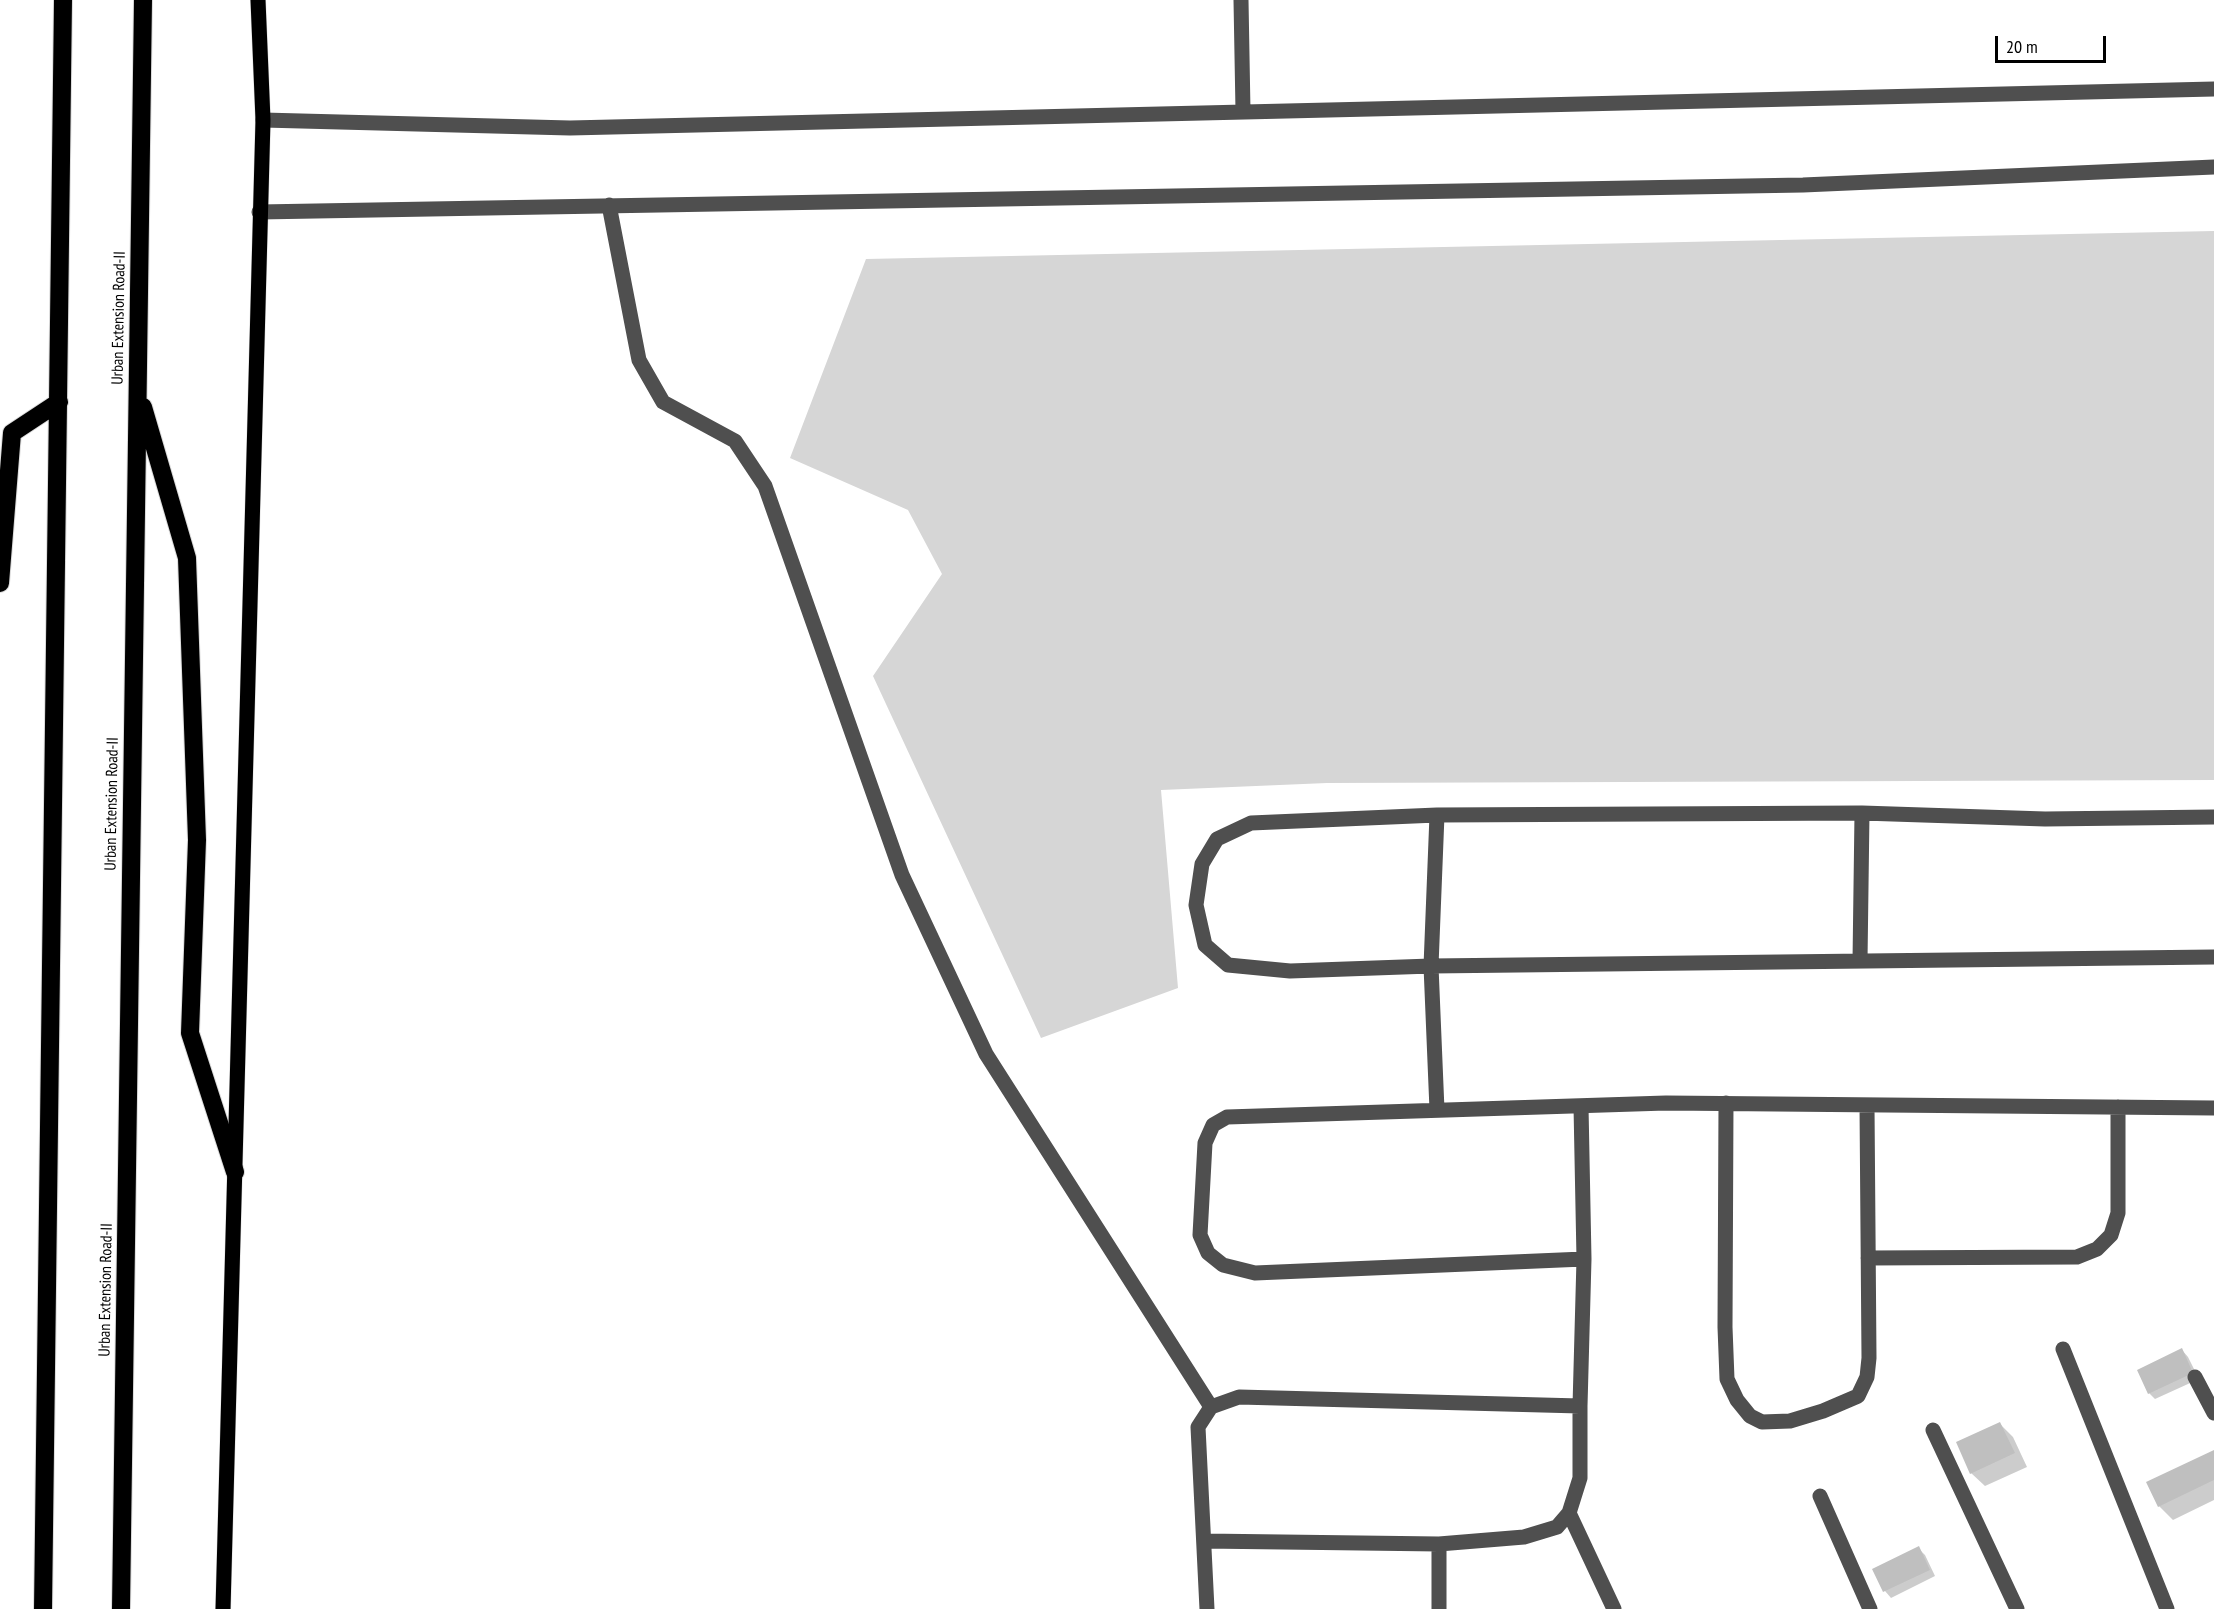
<!DOCTYPE html>
<style>
body{margin:0}
#map{position:relative;width:2214px;height:1609px;overflow:hidden;background:#fff;font-family:"PT Sans Narrow",sans-serif}
canvas{display:block}
.scale{position:absolute;left:1995px;top:36px;width:111px;height:27px;box-sizing:border-box;border:3px solid #000;border-top:0;padding-left:8px;font-size:18px;line-height:21px;white-space:nowrap;color:#000;-webkit-text-stroke:4px #fff;paint-order:stroke}
</style>
<div id="map">
<canvas width="2214" height="1609"></canvas>
<div class="scale">20 m</div>
</div>
<script>
const c = document.querySelector('canvas').getContext('2d');
c.lineJoin = 'round';
function fill(path, color) { c.fillStyle = color; c.fill(path, 'evenodd'); }
const shape = rows => new Path2D(rows.map(r => 'M' + r).join(''));
function strokePath(path, color, width, dash) { c.strokeStyle = color; c.lineWidth = width; c.lineCap = dash ? 'butt' : 'round'; c.setLineDash(dash || []); c.stroke(path); }
function write(font, color, halo, rows, align = 'center') {
  c.font = font + ' "PT Sans Narrow",sans-serif'; c.lineWidth = 4.5; c.setLineDash([]); c.textBaseline = 'middle'; c.strokeStyle = halo; c.fillStyle = color; for (const [text, x, y, turn = 0] of rows) {
    c.save(); c.translate(x, y); c.rotate((+turn || 0) * Math.PI / 180); c.textAlign = isNaN(turn) ? turn : align; if (halo) c.strokeText(text, 0, 0); c.fillText(text, 0, 0); c.restore();
  }
}
const green = shape([
 [2214,231,2214,780,1327,783,1161,790,1178,988,1041,1038,873,676,942,574,908,510,790,458,866,259]
]);
const shadow = shape([
 [2182,1350,2188,1357,2199,1379,2155,1399,2149,1393],
 [2000,1424,2013,1437,2027,1467,1985,1486,1971,1473],
 [2214,1451,2214,1500,2173,1520,2159,1506],
 [1918,1548,1925,1555,1935,1576,1891,1598,1885,1591,1874,1569]
]);
const building = shape([
 [2182,1348,2193,1373,2148,1394,2137,1370],
 [2000,1422,2015,1453,1970,1474,1956,1442],
 [2214,1450,2214,1480,2158,1507,2146,1482],
 [1919,1546,1930,1570,1883,1592,1872,1569]
]);
const minor = shape([
 [1241,0,1243,111],
 [263,120,570,128,2214,89],
 [609,205,639,360,663,402,735,441,765,486,902,875,986,1054,1211,1407],
 [259,212,1803,185,2214,167],
 [2214,817,2045,819,1862,813,1437,815,1251,823,1217,839,1202,864,1196,905,1205,945,1228,965,1290,971,1431,966,2214,957],
 [1860,961,1862,813],
 [1726,1103,1725,1327,1727,1379,1737,1400,1750,1416,1762,1422,1790,1421,1823,1411,1858,1396,1867,1377,1869,1358,1867,1105],
 [1437,1110,1431,966,1437,815],
 [1868,1258,2077,1257,2097,1249,2111,1235,2118,1213,2118,1107],
 [1584,1259,1255,1273,1223,1265,1208,1253,1200,1235,1205,1143,1213,1125,1227,1117,1666,1103,2214,1108],
 [2063,1349,2167,1609],
 [2195,1377,2214,1413],
 [1933,1430,2017,1609],
 [1820,1496,1870,1609],
 [1569,1513,1614,1609],
 [1204,1541,1439,1544,1524,1537,1557,1527,1569,1513,1580,1478,1580,1406,1584,1259,1581,1106],
 [1207,1609,1198,1427,1211,1407,1239,1397,1580,1406],
 [1439,1609,1439,1544]
]);
const major = shape([
 [223,1609,263,120,258,0]
]);
const highway = shape([
 [143,407,187,558,197,840,190,1033,235,1172],
 [0,583,12,433,59,402],
 [43,1609,63,0],
 [121,1609,143,0]
]);
const streetNames = [
 ["Urban Extension Road-II",119,318,-89],
 ["Urban Extension Road-II",112,804,-89],
 ["Urban Extension Road-II",106,1290,-89]
];
fill(green, '#d6d6d6');
fill(shadow, '#0003');
fill(building, '#bfbfbf');
strokePath(major, '#dbdbdb', 16);
strokePath(highway, '#dbdbdb', 20);
strokePath(minor, '#4f4f4f', 15);
strokePath(major, '#000', 15);
strokePath(highway, '#000', 18);
write('16px', '#000', '#fff', streetNames);
</script>
